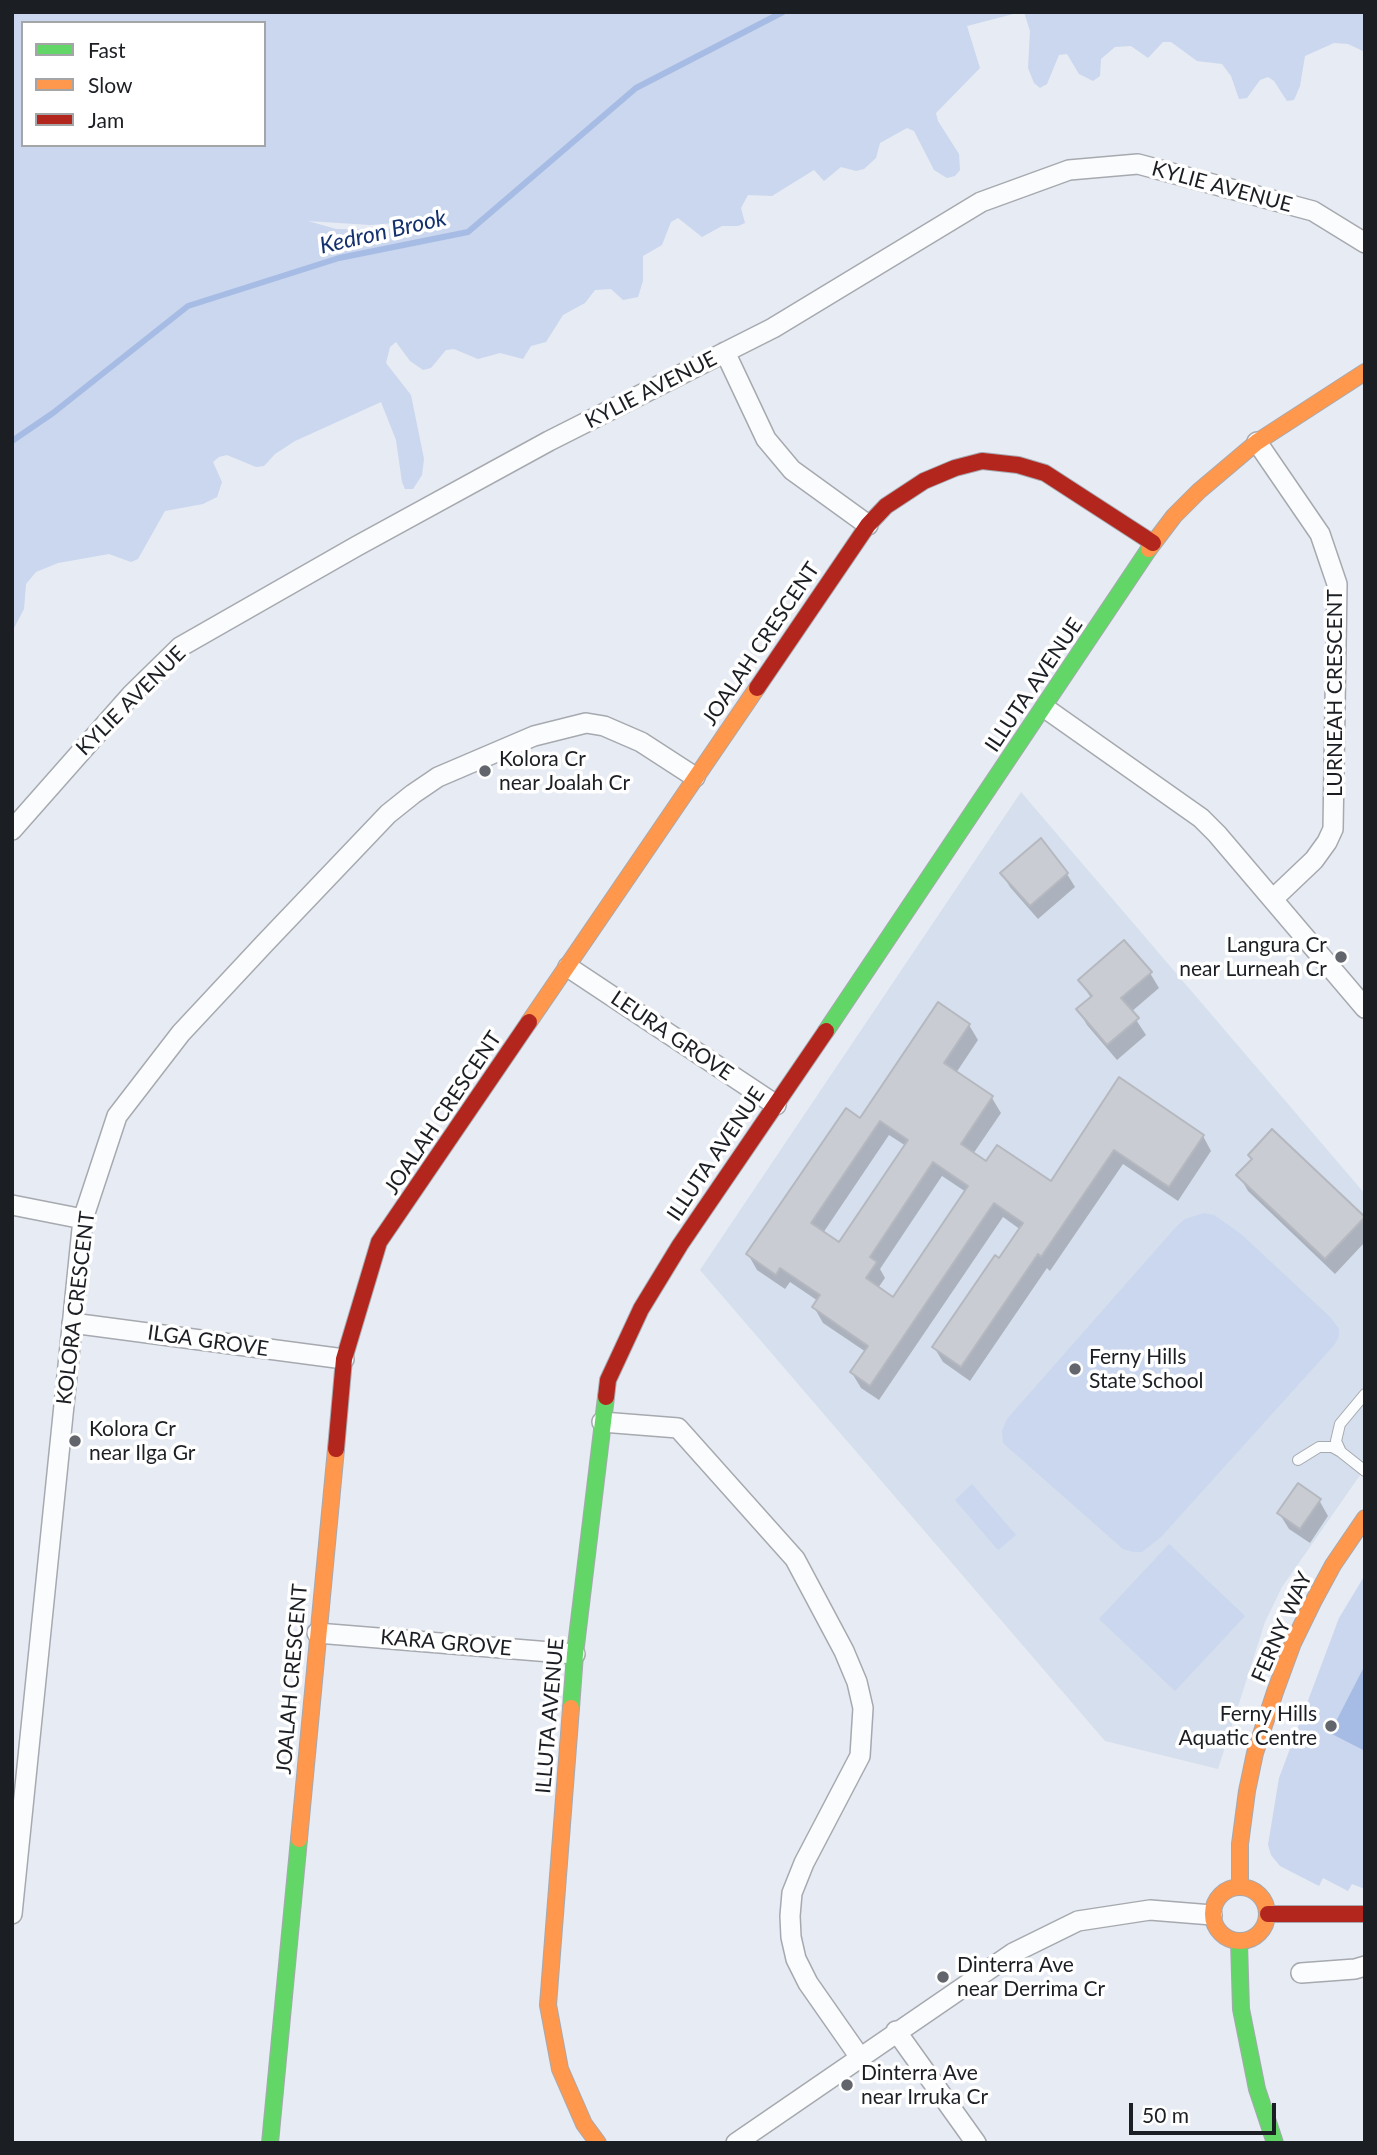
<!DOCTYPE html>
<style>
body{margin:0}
#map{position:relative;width:1377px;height:2155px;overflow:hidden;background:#e7ebf3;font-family:Lato,sans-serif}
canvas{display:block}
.frame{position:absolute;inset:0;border:14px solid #1b1e23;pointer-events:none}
.legend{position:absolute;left:21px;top:21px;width:245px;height:126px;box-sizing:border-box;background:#fff;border:2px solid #a4a5a7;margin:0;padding:9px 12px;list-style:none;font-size:21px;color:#1b1e23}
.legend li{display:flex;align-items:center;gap:14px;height:35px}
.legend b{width:35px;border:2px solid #a4a5a7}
.scale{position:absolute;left:1129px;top:2103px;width:147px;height:32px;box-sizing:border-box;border:4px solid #1b1e23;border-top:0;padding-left:9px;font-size:21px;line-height:24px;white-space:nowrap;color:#1b1e23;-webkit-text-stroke:5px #fff;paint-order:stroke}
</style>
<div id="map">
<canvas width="1377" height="2155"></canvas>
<div class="frame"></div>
<ul class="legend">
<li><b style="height:9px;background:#63d668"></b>Fast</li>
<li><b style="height:9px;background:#ff974d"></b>Slow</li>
<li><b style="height:9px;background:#b3261e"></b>Jam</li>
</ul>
<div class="scale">50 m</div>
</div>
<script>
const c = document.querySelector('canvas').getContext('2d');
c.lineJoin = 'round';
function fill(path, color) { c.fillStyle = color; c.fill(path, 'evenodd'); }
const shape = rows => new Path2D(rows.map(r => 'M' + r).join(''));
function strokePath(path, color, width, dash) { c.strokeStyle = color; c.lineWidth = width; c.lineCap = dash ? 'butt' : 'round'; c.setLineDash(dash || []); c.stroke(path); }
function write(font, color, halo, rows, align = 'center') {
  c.font = font + ' Lato,sans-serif'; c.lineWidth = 7; c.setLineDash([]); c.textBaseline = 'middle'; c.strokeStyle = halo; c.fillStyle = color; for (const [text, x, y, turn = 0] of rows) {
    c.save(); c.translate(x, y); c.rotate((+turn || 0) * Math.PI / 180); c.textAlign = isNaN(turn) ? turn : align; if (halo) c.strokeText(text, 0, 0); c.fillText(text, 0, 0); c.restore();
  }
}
const built = shape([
 [1021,792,1365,1194,1365,1468,1282,1587,1265,1622,1218,1769,1105,1741,700,1270]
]);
const green = shape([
 [12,12,1021,12,967,26,980,68,936,113,938,121,959,154,960,170,955,176,947,178,934,170,914,131,907,128,880,143,876,158,864,169,856,171,841,167,824,181,814,170,772,196,748,195,741,208,745,223,738,226,722,226,702,237,678,218,671,222,662,245,643,256,643,281,638,297,623,300,611,289,595,290,585,303,563,315,546,342,531,346,523,359,500,353,478,359,454,349,446,350,431,368,423,370,410,361,396,342,390,347,386,363,411,395,424,459,422,475,413,489,405,489,402,482,396,440,381,402,295,441,275,454,264,466,256,467,227,455,219,457,213,462,222,482,217,497,203,504,165,511,138,559,131,562,109,554,58,563,36,572,26,584,24,609,12,632],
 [23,23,264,23,264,145,23,145],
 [308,221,370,225,407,222,386,230,336,229],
 [1024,12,1365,12,1365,52,1348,44,1334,43,1305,56,1300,86,1294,100,1287,101,1274,81,1268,77,1260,80,1247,98,1239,99,1231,76,1222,64,1197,61,1171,42,1163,42,1148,58,1131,46,1115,47,1101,59,1100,76,1093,81,1079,74,1067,54,1059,55,1047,84,1040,88,1034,83,1028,68,1030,31],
 [1204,1213,1214,1215,1241,1234,1330,1317,1339,1329,1339,1336,1335,1344,1161,1537,1142,1552,1133,1552,1123,1549,1003,1443,1002,1431,1007,1419,1176,1227,1185,1219],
 [972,1484,1016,1535,998,1550,955,1500],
 [1169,1544,1245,1616,1175,1691,1099,1619],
 [1365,1575,1365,1889,1352,1884,1348,1891,1323,1878,1319,1886,1280,1866,1271,1855,1268,1845,1279,1778,1339,1618]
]);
const water = shape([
 [1365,1665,1365,1751,1330,1733]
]);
const shadow = shape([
 [1002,874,1067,874,1075,887,1038,919,1010,887],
 [1150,973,1159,988,1131,1012,1146,1035,1117,1060,1087,1025,1078,1009,1091,998,1080,980],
 [969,1025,978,1040,956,1073,992,1098,1001,1113,973,1154,986,1164,1051,1184,1120,1080,1203,1136,1211,1151,1178,1201,1123,1164,1050,1271,1047,1268,970,1381,943,1362,934,1347,1021,1230,1003,1217,879,1400,861,1388,852,1373,866,1352,823,1323,814,1307,818,1301,790,1282,785,1289,757,1270,748,1254,860,1120],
 [889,1135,906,1146,839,1244,823,1233],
 [942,1176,966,1192,894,1299,878,1288,885,1278,880,1269],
 [1250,1155,1363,1218,1365,1242,1335,1274,1248,1191,1239,1175,1253,1161],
 [1319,1500,1328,1516,1310,1543,1289,1529,1279,1513]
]);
const stream = shape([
 [12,441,53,413,188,306,339,258,468,232,636,88,783,12]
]);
const building = shape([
 [1041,838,1068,873,1030,906,1000,873,1041,838],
 [1124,940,1152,972,1121,998,1139,1018,1107,1045,1076,1009,1092,996,1078,980,1124,940],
 [938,1002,970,1024,944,1063,993,1096,961,1144,986,1161,997,1145,1051,1181,1119,1077,1204,1135,1169,1187,1114,1150,1041,1257,1038,1254,961,1367,932,1347,995,1255,999,1258,1023,1223,994,1203,870,1386,850,1372,868,1346,812,1307,820,1295,780,1268,776,1275,746,1254,846,1108,860,1118,938,1002],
 [880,1121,908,1140,839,1242,811,1223,880,1121],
 [933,1162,968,1186,893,1297,866,1278,877,1262,870,1257,933,1162],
 [1272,1129,1365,1217,1325,1259,1236,1175,1252,1159,1248,1155,1272,1129],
 [1298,1483,1321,1499,1300,1529,1277,1513,1298,1483]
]);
const lane = shape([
 [1365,1394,1340,1424,1336,1441,1341,1452,1365,1471],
 [1298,1460,1319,1447,1332,1447,1341,1452]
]);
const street = shape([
 [725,352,766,439,792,470,868,525],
 [1257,442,1320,534,1337,584,1333,829,1327,842,1314,860,1273,899],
 [1045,708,1201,818,1217,834,1365,1008],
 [12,830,132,694,180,647,357,546,549,441,773,328,981,202,1069,170,1138,164,1313,211,1365,243],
 [568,967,776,1105],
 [12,1205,83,1219],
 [72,1323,344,1359],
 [602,1422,678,1428,795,1559,844,1651,857,1682,863,1708,860,1756,804,1863,792,1893,790,1916,791,1937,796,1959,808,1983,859,2056],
 [317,1633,575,1654],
 [12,1914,83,1219,117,1116,181,1033,265,943,388,814,413,794,438,777,534,736,586,723,604,726,641,742,695,777],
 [1301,1973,1355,1969,1365,1966],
 [896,2031,976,2143],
 [736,2143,1013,1953,1078,1921,1150,1910,1212,1915]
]);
const fast = shape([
 [826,1031,1149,549],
 [571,1708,575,1654,606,1397],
 [1239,1942,1241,2009,1257,2089,1275,2143],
 [270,2143,299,1839]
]);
const slow = shape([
 [1149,549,1174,516,1199,491,1257,442,1365,372],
 [529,1022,757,688],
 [571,1708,548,2005,560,2069,584,2124,598,2143],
 [299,1839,336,1449],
 [1240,1886,1240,1844,1247,1791,1255,1753,1275,1692,1293,1643,1313,1602,1333,1565,1365,1518],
 '1213 1914a27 27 0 1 1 54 0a27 27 0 1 1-54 0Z'
]);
const jam = shape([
 [757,688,868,525,886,506,924,481,955,468,982,461,1018,465,1045,473,1153,543],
 [606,1397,608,1380,641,1309,680,1245,826,1031],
 [336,1449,344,1359,379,1242,529,1022],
 [1268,1914,1365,1914]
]);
const markers = [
 [485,771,7,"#62666c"],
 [1341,957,7,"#62666c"],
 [1075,1369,7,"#62666c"],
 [75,1441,7,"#62666c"],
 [1331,1726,7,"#62666c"],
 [943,1977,7,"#62666c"],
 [847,2085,7,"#62666c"]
];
const streetNames = [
 ["KYLIE AVENUE",1222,187,15],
 ["KYLIE AVENUE",651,390,-27],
 ["JOALAH CRESCENT",761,644,-56],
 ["ILLUTA AVENUE",1034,685,-56],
 ["LURNEAH CRESCENT",1335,693,-90],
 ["KYLIE AVENUE",131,701,-45],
 ["LEURA GROVE",672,1036,34],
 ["JOALAH CRESCENT",443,1113,-56],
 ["ILLUTA AVENUE",716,1154,-56],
 ["KOLORA CRESCENT",76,1308,-83],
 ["ILGA GROVE",208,1341,8],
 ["FERNY WAY",1282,1627,-66],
 ["KARA GROVE",446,1643,5],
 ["JOALAH CRESCENT",292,1679,-85],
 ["ILLUTA AVENUE",550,1716,-85]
];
const poiNames = [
 ["Kolora Cr",499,759],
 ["near Joalah Cr",499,783],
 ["Langura Cr",1327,945,"right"],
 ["near Lurneah Cr",1327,969,"right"],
 ["Ferny Hills",1089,1357],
 ["State School",1089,1381],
 ["Kolora Cr",89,1429],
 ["near Ilga Gr",89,1453],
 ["Ferny Hills",1317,1714,"right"],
 ["Aquatic Centre",1317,1738,"right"],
 ["Dinterra Ave",957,1965],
 ["near Derrima Cr",957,1989],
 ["Dinterra Ave",861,2073],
 ["near Irruka Cr",861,2097]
];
const waterNames = [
 ["Kedron Brook",383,232,-13]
];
fill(built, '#d6dfed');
fill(green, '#cad7ee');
fill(water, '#a7bce4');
fill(shadow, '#0003');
strokePath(stream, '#a7bce4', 6);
fill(building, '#c9ccd2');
strokePath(building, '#b5b8bf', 2);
strokePath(lane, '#a6a9af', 12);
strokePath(street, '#a6a9af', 22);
strokePath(fast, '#a6a9af', 18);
strokePath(slow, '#a6a9af', 18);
strokePath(jam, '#a6a9af', 18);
strokePath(lane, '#fbfcfd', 10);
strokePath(street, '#fbfcfd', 19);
strokePath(fast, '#63d668', 16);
strokePath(slow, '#ff974d', 16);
strokePath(jam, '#b3261e', 16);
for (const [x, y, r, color] of markers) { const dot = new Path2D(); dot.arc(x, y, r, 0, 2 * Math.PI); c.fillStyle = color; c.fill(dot); strokePath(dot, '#fff', 2.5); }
write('21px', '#1b1e23', '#fff', streetNames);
write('21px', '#1b1e23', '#fff', poiNames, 'left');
write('italic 23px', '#14316e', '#fff', waterNames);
</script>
